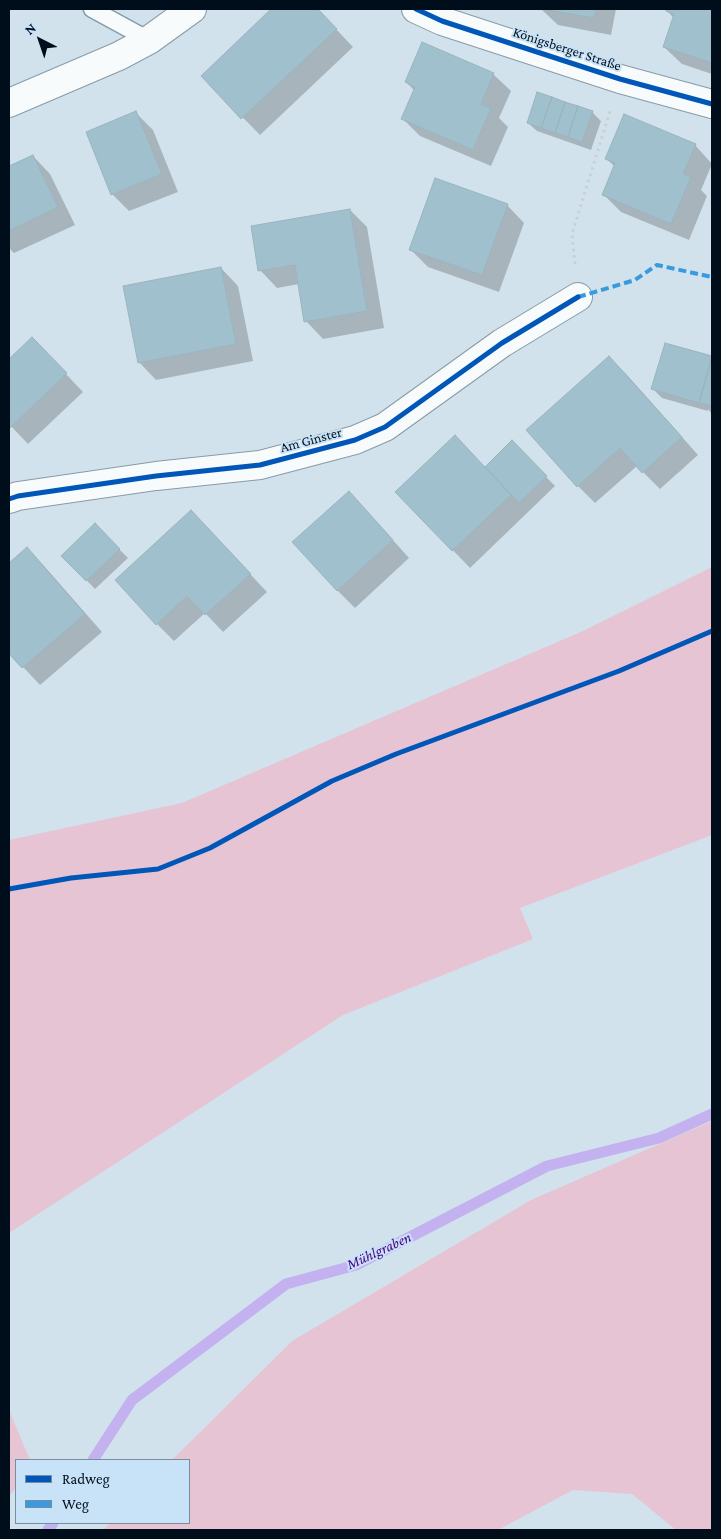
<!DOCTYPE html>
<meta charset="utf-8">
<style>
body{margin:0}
#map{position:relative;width:721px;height:1539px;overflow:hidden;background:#d2e2ec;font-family:"Crimson Pro",serif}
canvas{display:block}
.frame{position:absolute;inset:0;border:10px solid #000e1c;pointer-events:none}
.legend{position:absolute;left:15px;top:1459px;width:175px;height:65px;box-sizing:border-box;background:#c8e3f7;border:1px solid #788e9f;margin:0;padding:6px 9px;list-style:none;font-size:15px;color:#000e1c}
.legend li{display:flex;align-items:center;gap:10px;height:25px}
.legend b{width:25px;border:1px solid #788e9f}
.north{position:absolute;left:15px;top:15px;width:50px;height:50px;-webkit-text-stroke:4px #c8e3f7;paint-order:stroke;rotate:319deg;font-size:14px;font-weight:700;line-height:20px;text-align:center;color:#000e1c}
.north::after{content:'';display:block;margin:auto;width:18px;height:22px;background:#000e1c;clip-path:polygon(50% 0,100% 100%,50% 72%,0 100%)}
</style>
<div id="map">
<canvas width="721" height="1539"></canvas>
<div class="frame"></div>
<ul class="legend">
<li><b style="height:6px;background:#0057b8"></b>Radweg</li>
<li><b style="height:6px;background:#399adf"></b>Weg</li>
</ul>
<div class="north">N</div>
</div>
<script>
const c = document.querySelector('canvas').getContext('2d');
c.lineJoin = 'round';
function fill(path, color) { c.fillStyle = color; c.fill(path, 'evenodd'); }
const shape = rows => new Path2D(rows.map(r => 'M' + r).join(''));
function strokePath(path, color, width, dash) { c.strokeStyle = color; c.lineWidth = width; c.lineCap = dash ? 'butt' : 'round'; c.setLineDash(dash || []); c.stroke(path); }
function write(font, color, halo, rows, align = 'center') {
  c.font = font + ' "Crimson Pro",serif'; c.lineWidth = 4; c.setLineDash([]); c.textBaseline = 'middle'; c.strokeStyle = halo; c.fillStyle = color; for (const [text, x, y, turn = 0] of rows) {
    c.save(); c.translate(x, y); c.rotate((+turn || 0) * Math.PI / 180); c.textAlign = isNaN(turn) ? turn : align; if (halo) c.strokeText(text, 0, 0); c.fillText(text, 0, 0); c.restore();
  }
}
const green = shape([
 [712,567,712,835,520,908,533,939,343,1015,9,1233,9,840,182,803,583,631],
 [712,1121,712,1530,676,1530,632,1494,573,1490,498,1530,103,1530,110,1523,189,1523,189,1460,172,1460,292,1341,531,1200],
 [9,1410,30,1460,16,1460,16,1487,9,1497]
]);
const shadow = shape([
 [273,9,317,9,353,47,260,135,202,76],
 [541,9,616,9,611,35,558,25],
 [668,9,712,9,712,74,682,64,664,47,674,18,667,11],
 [493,74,511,91,499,118,508,127,491,166,420,136,403,119,415,91,406,82],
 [592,112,601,121,591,150,537,131,528,123],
 [136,113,153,130,178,192,129,211,112,194],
 [695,145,712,164,701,190,707,196,689,240,621,212,604,195,615,167,606,158],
 [33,156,50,174,75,225,14,253,9,248,9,168],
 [507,205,524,223,499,292,428,267,410,249],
 [350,210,367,227,384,328,323,339,306,321,299,284,277,288,260,270],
 [221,268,238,286,253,361,156,380,139,362],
 [32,338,83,392,28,444,9,424,9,360],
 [666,344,712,358,712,414,708,409,708,411,662,398,653,389],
 [609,358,627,375,698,455,660,489,637,466,595,503,578,486],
 [512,442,555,486,470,568,397,492,485,468],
 [366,510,409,558,355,608,337,590],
 [191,511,267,592,223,632,205,613,174,641,157,624],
 [95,525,128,558,95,589,63,556],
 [27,549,44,566,102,632,40,685,9,652,9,564]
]);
const stream = shape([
 [93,1460,132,1400,286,1284,356,1265,547,1166,659,1138,712,1114],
 [48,1530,53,1523]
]);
const building = shape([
 [271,9,318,9,337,29,241,119,201,76,271,9],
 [542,9,596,9,594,18,542,9],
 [666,9,712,9,712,63,663,47,674,14,666,11,666,9],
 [422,42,494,73,481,104,491,108,473,150,401,119,415,87,405,82,422,42],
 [537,92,552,97,541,128,527,123,537,92],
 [552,97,565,102,555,133,541,128,552,97],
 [565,102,578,106,568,137,555,133,565,102],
 [578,106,593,111,582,142,568,137,578,106],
 [136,111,162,174,111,195,86,132,136,111],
 [624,114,696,144,683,174,691,177,671,224,602,195,615,163,605,159,624,114],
 [33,155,58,207,9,231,9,166,33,155],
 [435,178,508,204,482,275,409,250,435,178],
 [350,209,367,311,304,322,295,265,258,271,251,226,350,209],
 [221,267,236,344,138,363,123,286,221,267],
 [32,337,67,373,10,428,9,426,9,359,32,337],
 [665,343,712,356,699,403,651,389,665,343],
 [609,356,682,437,642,473,620,448,577,487,526,430,609,356],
 [712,358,712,406,699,403,712,358],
 [455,435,511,495,452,551,395,492,455,435],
 [512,440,547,476,519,503,485,467,512,440],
 [349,491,393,540,337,591,292,542,349,491],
 [191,510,251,574,205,615,187,596,156,625,115,580,191,510],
 [95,523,120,549,86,581,61,556,95,523],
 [27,547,85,614,22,668,9,654,9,563,27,547]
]);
const path = shape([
 [575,264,572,234,610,111]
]);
const service = shape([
 [92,9,149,40]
]);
const minor = shape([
 [416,9,442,21,620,79,712,104],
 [9,103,119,56,149,40,192,9],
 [9,499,18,496,156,476,260,465,355,440,385,427,502,343,578,297]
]);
const quiet = shape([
 [578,297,635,280,657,265,712,277]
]);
const cycleway = shape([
 [416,9,442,21,620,79,712,104],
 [9,499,18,496,156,476,260,465,355,440,385,427,502,343,578,297],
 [9,889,71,878,158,869,210,848,332,781,396,754,619,671,712,631]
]);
const streetNames = [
 ["Königsberger Straße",567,49,18],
 ["Am Ginster",311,440,-15]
];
const waterNames = [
 ["Mühlgraben",379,1251,-25]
];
fill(green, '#e7c4d4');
fill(shadow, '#0003');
strokePath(stream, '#c4b2f0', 11);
fill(building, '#a0c0cd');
strokePath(building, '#9ab4be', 1);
strokePath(service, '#869ba8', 19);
strokePath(minor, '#869ba8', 30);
strokePath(path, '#cacfd3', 3, [2.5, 4]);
strokePath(service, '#f8fbfc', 16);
strokePath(minor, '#f8fbfc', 28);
strokePath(quiet, '#399adf', 4, [8, 4]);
strokePath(cycleway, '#0057b8', 5);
write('14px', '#000e1c', '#c8e3f7', streetNames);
write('italic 15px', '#4e0286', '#c8e3f7', waterNames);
</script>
